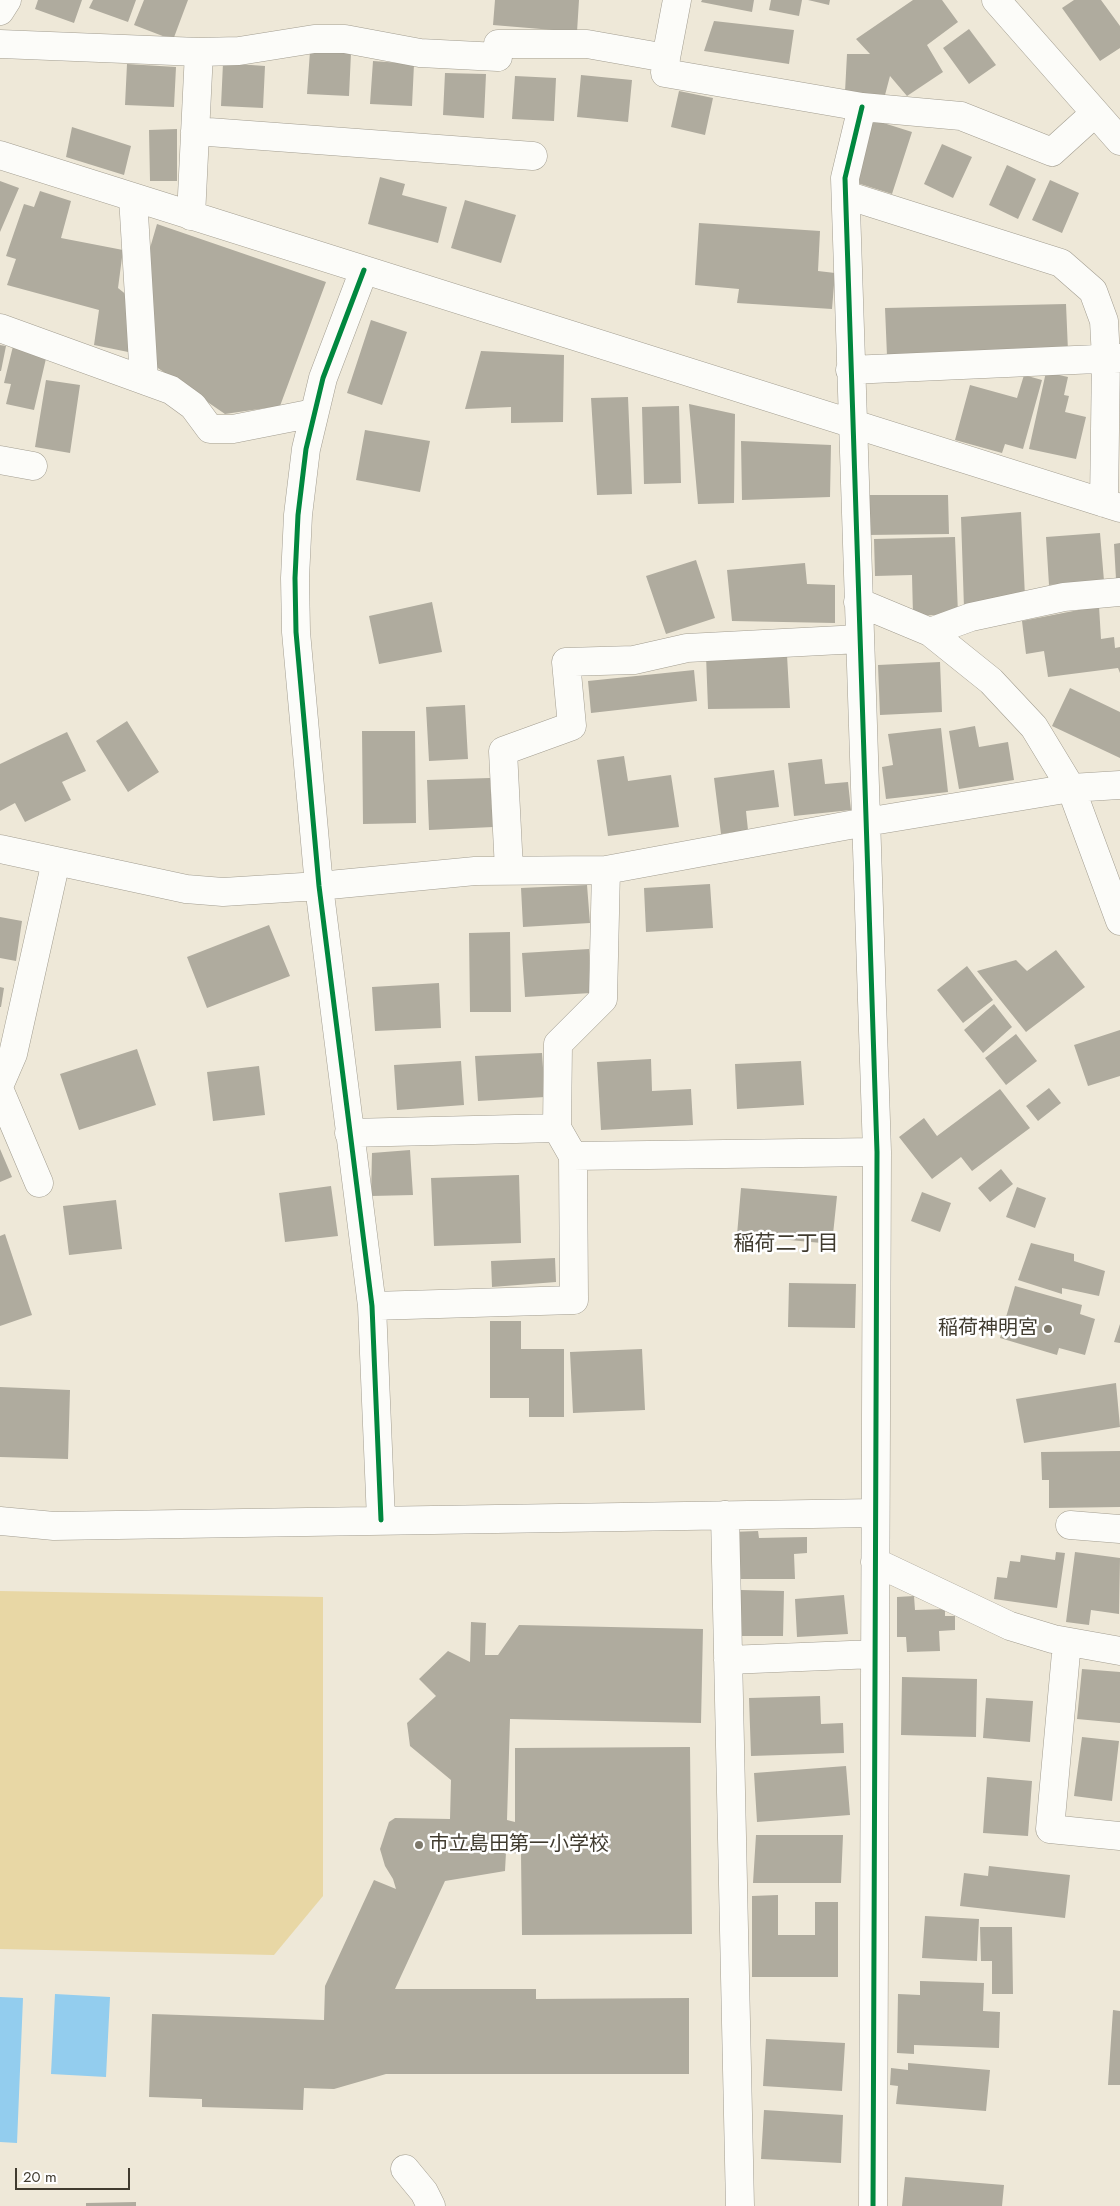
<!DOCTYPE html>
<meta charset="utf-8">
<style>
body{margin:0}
#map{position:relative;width:1120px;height:2206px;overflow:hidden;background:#eee8d8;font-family:Jost,sans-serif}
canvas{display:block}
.scale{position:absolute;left:15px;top:2168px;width:115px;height:22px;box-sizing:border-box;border:2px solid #403b2f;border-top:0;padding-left:6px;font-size:15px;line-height:18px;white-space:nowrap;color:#403b2f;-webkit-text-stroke:4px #fff;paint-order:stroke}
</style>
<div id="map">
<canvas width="1120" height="2206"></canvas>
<div class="scale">20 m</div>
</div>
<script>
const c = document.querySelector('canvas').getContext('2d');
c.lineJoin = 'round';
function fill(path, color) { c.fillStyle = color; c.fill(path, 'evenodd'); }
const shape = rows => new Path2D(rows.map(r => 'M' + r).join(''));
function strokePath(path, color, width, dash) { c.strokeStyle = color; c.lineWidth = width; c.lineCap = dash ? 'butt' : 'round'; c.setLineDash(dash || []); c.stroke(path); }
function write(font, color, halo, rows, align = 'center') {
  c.font = font + ' Jost,"Noto Sans JP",sans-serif'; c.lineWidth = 5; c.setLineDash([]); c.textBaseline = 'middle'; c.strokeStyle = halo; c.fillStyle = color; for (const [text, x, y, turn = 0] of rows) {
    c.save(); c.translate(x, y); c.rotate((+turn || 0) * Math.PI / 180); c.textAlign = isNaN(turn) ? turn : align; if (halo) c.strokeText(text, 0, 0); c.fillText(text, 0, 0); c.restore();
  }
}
const green = shape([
 [0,1591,323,1597,323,1896,274,1955,0,1949]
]);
const water = shape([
 [55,1994,110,1997,106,2077,51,2074],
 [0,1997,23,1998,17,2143,0,2142]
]);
const building = shape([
 [38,0,82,0,74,23,35,9],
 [93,0,136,0,128,22,89,8],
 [144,0,188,0,173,40,134,25],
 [495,0,579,0,577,32,493,25],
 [702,0,754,0,752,12,701,2],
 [771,0,802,0,799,16,769,10],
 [808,0,830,0,829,5],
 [913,0,942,0,958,22,927,45,943,72,907,96,890,76,885,95,845,92,847,54,870,54,856,39],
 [1074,0,1101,0,1120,26,1120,48,1100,61,1062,8],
 [714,21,794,30,789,64,704,51],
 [969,29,996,65,969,84,943,48],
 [310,51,351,53,349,96,307,94],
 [373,61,414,64,412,106,370,104],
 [223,63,265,66,263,108,221,106],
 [127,64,176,67,174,107,125,105],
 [445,73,486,74,484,118,443,115],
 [581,75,632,80,628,122,577,117],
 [515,76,556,78,554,121,512,119],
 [679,91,713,98,705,135,671,127],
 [871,119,912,132,892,194,851,181],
 [72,127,131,146,124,175,66,157],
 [177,129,177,181,150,181,149,130],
 [942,144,972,157,953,198,924,184],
 [1007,165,1036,179,1018,219,989,205],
 [380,177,405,184,402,195,447,207,438,243,368,224],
 [1050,180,1079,193,1062,233,1032,220],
 [0,181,19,188,0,232],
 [40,191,71,201,61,238,123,250,118,288,128,296,133,353,94,345,99,310,7,285,16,259,6,256,24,204,34,207],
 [465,200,516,215,501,263,451,248],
 [699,223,820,231,818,271,835,273,832,309,737,303,739,289,695,285],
 [157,224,326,282,280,406,225,414,152,364,139,249,150,248],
 [1066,304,1068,351,887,356,885,308],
 [371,320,407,332,382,405,347,393],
 [14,342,48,350,34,410,6,404,11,384,4,383],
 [0,345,6,346,1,371,0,371],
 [481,351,564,355,563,422,511,423,511,407,465,409],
 [1046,372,1068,377,1064,395,1069,396,1065,412,1086,417,1076,459,1029,449],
 [1024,375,1042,380,1023,449,1005,444,1002,453,955,440,970,385,1017,398],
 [46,380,80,385,70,453,35,447],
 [628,397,632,494,597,495,591,398],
 [689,404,735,414,734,503,698,504],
 [679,406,681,483,644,484,642,407],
 [365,430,430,441,420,492,356,480],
 [741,441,831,445,830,497,742,500],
 [867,495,948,495,949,534,867,535],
 [1021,512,1025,597,964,608,961,517],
 [1100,533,1104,581,1049,585,1046,537],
 [955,537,958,614,913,616,912,575,875,576,874,539],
 [1120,543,1120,579,1116,579,1114,544],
 [696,560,715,618,666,634,646,576],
 [805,563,807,584,835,585,835,623,732,621,727,570],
 [432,602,442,652,379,664,369,616],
 [1099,606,1101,639,1114,637,1115,648,1120,647,1120,673,1118,668,1048,677,1044,651,1026,654,1022,621],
 [706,655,787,655,790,708,708,709],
 [940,662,942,712,880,715,878,665],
 [694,670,697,701,591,713,588,681],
 [1070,688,1120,712,1120,758,1052,726],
 [465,705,468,759,429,761,426,707],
 [127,721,159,772,128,792,96,741],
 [975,726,979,747,1008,742,1014,780,959,789,949,731],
 [941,728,948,792,886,799,882,767,893,765,888,734],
 [362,731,415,731,416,823,363,824],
 [67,732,86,771,62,782,71,800,25,822,15,803,0,811,0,764],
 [624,756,628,781,671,775,679,827,608,836,597,760],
 [822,759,825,784,848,782,851,810,794,816,788,763],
 [774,770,779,807,746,811,748,830,721,834,714,778],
 [490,778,493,827,429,830,427,780],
 [710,884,713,928,646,932,644,888],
 [587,885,590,923,523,927,521,888],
 [0,917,22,921,16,961,0,958],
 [269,925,290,976,207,1008,187,957],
 [510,932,511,1012,470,1012,469,933],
 [589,949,591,993,525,997,522,953],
 [1056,950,1085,987,1026,1032,977,971,1016,960,1027,971],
 [967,966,993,1000,963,1023,937,990],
 [439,983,441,1028,375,1031,372,987],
 [0,987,4,988,1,1007,0,1007],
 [994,1004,1012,1027,983,1053,964,1030],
 [1120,1030,1120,1076,1088,1086,1074,1045],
 [1016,1034,1037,1061,1006,1085,985,1058],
 [137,1049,156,1105,79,1130,60,1074],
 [542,1053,545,1097,478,1101,475,1056],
 [651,1059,652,1091,691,1089,693,1125,601,1130,597,1062],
 [461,1061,464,1105,397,1110,394,1065],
 [801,1061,804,1105,737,1109,735,1064],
 [259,1066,265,1115,213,1121,207,1072],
 [1049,1088,1061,1103,1038,1121,1026,1106],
 [1000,1089,1030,1128,972,1171,961,1157,932,1179,899,1137,924,1118,937,1136],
 [0,1149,12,1177,0,1182],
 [410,1150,413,1195,371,1196,372,1153],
 [1001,1169,1013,1184,990,1202,978,1188],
 [519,1175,521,1243,434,1246,431,1178],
 [331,1186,338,1236,285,1242,279,1193],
 [1017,1187,1046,1198,1035,1228,1006,1217],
 [741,1188,837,1196,832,1244,737,1235],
 [922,1192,951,1203,940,1232,911,1221],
 [116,1200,122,1249,69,1255,63,1206],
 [5,1234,32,1315,0,1326,0,1236],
 [1031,1243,1074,1254,1074,1261,1105,1271,1099,1296,1062,1288,1062,1294,1018,1280],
 [555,1258,556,1282,492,1287,491,1261],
 [789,1283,856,1284,855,1328,788,1327],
 [1015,1286,1082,1305,1080,1314,1095,1319,1085,1355,1059,1348,1057,1355,1000,1338],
 [490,1321,521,1321,521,1349,564,1349,564,1417,529,1417,529,1398,490,1398],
 [1120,1324,1120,1343,1114,1342],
 [642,1349,645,1410,573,1413,570,1352],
 [1116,1383,1120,1427,1024,1443,1016,1399],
 [0,1387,70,1390,68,1459,0,1457],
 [1120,1451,1120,1507,1049,1508,1049,1480,1042,1480,1041,1452],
 [758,1531,759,1538,807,1537,807,1553,794,1554,795,1579,731,1579,731,1532],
 [1056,1552,1065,1553,1057,1608,994,1599,997,1577,1007,1578,1010,1561,1020,1562,1021,1555,1055,1560],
 [1075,1552,1120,1558,1119,1614,1091,1610,1089,1625,1066,1622],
 [741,1590,784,1591,783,1636,740,1636],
 [844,1595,848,1634,797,1637,795,1599],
 [914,1596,915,1610,945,1609,945,1616,955,1616,955,1630,939,1631,940,1651,907,1652,906,1637,897,1637,897,1597],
 [471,1622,486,1623,485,1655,498,1655,519,1625,703,1629,701,1723,510,1719,507,1820,515,1822,515,1748,690,1747,692,1934,522,1935,521,1854,506,1852,505,1871,445,1881,395,1989,536,1989,536,1999,689,1998,689,2074,386,2074,334,2089,304,2088,303,2110,202,2107,202,2099,149,2097,152,2014,324,2020,325,1986,374,1880,396,1889,393,1879,385,1866,380,1849,389,1822,395,1818,450,1819,451,1780,410,1746,407,1723,436,1696,419,1679,448,1651,470,1662],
 [1082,1669,1120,1672,1120,1723,1077,1719],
 [902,1677,977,1679,976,1737,901,1735],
 [820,1696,821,1724,843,1723,844,1753,751,1756,749,1698],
 [986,1698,1033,1701,1030,1742,983,1738],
 [1082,1737,1119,1741,1112,1801,1074,1796],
 [846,1766,850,1815,757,1822,754,1773],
 [987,1777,1032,1781,1028,1836,983,1833],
 [756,1835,843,1835,841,1883,753,1883],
 [989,1866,1070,1875,1065,1918,960,1906,964,1873,988,1876],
 [778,1895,778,1935,815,1935,815,1902,838,1902,838,1977,752,1977,752,1896],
 [925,1916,979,1919,977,1961,922,1958],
 [980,1927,1012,1927,1013,1994,992,1994,992,1961,981,1961],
 [920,1981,984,1983,983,2011,1000,2012,999,2048,914,2045,914,2054,897,2053,898,1994,920,1995],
 [1113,2010,1120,2011,1120,2085,1108,2085],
 [766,2039,845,2043,842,2091,763,2086],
 [908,2063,990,2070,986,2111,896,2104,898,2086,890,2085,891,2068,908,2070],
 [764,2110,843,2115,841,2163,761,2159],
 [905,2177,1004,2185,1002,2206,902,2206],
 [136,2202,136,2206,86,2206,86,2203]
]);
const minor = shape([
 [996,0,1120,141],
 [0,11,7,0],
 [0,44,199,52,239,51,314,39,345,39,420,53,498,57,498,44,587,44,666,58,665,73,862,107,961,116,1052,152,1095,113],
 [666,58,677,0],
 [862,107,845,178,877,1152,873,2206],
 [195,131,533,156],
 [0,155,1120,508],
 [846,195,1061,263,1093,291,1104,321,1106,358,1104,503],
 [133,197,144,380],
 [191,216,199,52],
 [364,270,323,378,306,449,298,515,295,578,296,632,319,886,372,1306,381,1520],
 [0,328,171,390,193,406,210,429,233,429,314,413],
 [850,370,1120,358],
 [0,460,33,466],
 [858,602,930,632,991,681,1034,727,1071,788,1120,921],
 [930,632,971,617,1064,597,1120,592],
 [0,849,186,889,223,892,319,886,475,871,606,870,866,822,1071,788,1120,785],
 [509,870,503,751,572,726,566,662,634,660,687,648,860,639],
 [0,1084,13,1054,56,861],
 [0,1091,39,1183],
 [557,1128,558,1044,603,999,606,870],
 [349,1133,557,1128,573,1156,877,1152],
 [372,1306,574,1300,573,1156],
 [725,1515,740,2206],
 [0,1521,54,1526,875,1513],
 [1070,1525,1120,1529],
 [875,1562,1010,1626,1053,1639,1120,1651],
 [1067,1642,1050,1829,1120,1836],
 [728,1660,875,1654],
 [405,2169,424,2192,431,2206]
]);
const cycleway = shape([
 [862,107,845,178,877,1152,873,2206],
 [364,270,323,378,306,449,298,515,295,578,296,632,319,886,372,1306,381,1520]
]);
const markers = [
 [1048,1329,5,"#7d786a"],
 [419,1845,5,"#7d786a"]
];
const poiNames = [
 ["稲荷神明宮",1038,1329],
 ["市立島田第一小学校",429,1845,"left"]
];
const neighbourhoodNames = [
 ["稲荷二丁目",786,1245]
];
fill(green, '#e8d7a5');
fill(water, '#93cdee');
fill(building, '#afab9e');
strokePath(minor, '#a29d90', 29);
strokePath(minor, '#fcfcf9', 28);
strokePath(cycleway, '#00873e', 5);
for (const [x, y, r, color] of markers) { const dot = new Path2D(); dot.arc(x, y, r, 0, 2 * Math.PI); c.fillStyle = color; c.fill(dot); strokePath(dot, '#fff', 2); }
write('20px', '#403b2f', '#fff', poiNames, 'right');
write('21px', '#403b2f', '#fff', neighbourhoodNames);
</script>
